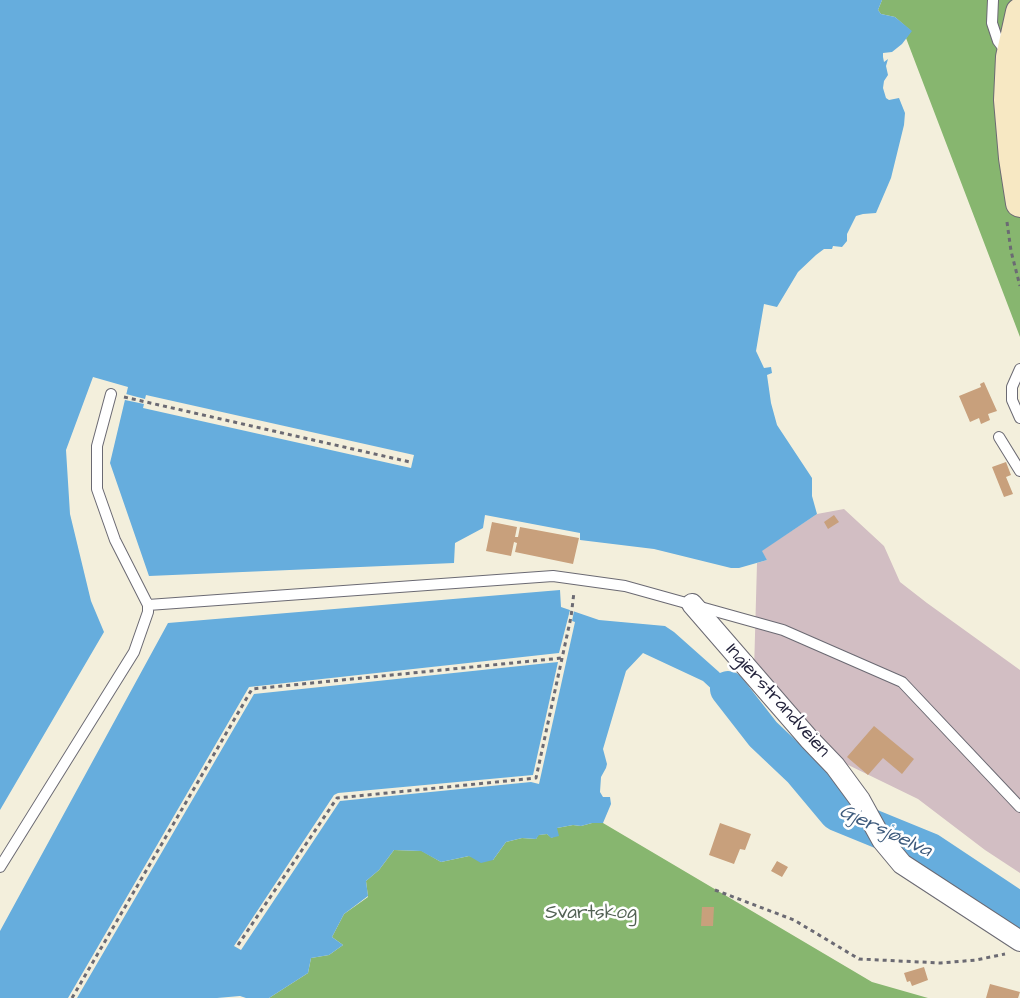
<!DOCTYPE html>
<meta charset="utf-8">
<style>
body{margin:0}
canvas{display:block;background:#f3efdc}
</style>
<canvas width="1020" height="998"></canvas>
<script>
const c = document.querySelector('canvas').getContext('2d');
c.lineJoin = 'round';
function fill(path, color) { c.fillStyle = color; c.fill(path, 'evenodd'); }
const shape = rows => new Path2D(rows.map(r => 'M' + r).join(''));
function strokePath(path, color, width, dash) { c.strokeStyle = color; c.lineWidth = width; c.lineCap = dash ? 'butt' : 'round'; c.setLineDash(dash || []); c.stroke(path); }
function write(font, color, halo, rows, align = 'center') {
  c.font = font + ' "Architects Daughter",sans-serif'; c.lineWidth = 5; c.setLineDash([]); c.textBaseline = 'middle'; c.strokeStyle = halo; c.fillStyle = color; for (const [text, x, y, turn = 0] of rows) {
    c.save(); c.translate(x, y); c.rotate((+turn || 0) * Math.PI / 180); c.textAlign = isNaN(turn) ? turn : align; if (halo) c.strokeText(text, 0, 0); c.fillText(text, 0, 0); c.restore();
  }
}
const industrial = shape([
 [844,509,884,546,900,582,927,603,1020,670,1020,873,985,850,918,799,840,761,754,671,757,563,767,560,761,551,817,514]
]);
const forest = shape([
 [882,0,1020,0,1020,337,906,38,911,31,895,17,881,14,878,10],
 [592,823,603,823,872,982,928,998,269,998,308,973,311,958,329,955,343,945,332,937,344,914,368,897,366,881,379,870,394,850,422,851,441,862,469,856,493,860,506,842,522,838,536,839,538,835,547,834,552,838,557,828,573,825,581,826]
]);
const water = shape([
 [0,0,882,0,878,10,881,14,895,17,912,31,902,44,892,52,883,53,883,57,884,62,888,59,886,66,888,75,884,81,883,88,886,98,889,100,899,98,905,113,904,125,891,178,876,213,863,214,856,216,847,234,847,241,842,247,833,246,832,249,824,249,816,255,798,272,777,307,764,304,756,351,764,368,771,367,772,373,767,375,771,403,777,425,812,478,812,496,817,514,762,551,767,560,739,568,731,568,654,549,580,540,580,533,485,515,483,528,455,543,454,563,149,576,110,463,128,387,93,377,66,450,70,514,91,601,104,632,0,810],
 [560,590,561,607,599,620,665,626,674,632,719,672,730,685,728,689,717,694,703,681,643,653,626,671,603,749,607,764,606,768,601,777,600,792,603,797,610,797,611,804,603,823,592,823,581,826,573,825,557,828,559,836,551,838,547,834,539,835,536,839,522,838,506,842,493,860,481,863,469,856,441,862,421,851,394,850,379,870,366,881,368,896,344,914,332,937,343,945,329,955,311,958,308,973,269,998,246,998,240,996,217,998,0,998,0,931,168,623]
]);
const pier = shape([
 [126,394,145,399,146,395,414,455,411,468,143,408,144,404,125,400],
 [570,610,574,611,572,621,575,622,539,784,531,782,340,801,241,950,234,946,334,795,338,793,533,775,558,662,254,694,77,998,68,998,249,687,559,653]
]);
const river = shape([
 [728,689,763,734,801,770,837,813,930,851,1020,911]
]);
const building = shape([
 [984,382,997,411,988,414,990,420,981,424,979,418,970,422,959,396,981,387,980,384],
 [1006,462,1011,475,1006,477,1013,494,1004,497,992,467],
 [834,515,839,522,828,529,824,522],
 [492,522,517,527,515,537,518,537,520,527,579,538,573,564,515,552,517,543,514,542,511,556,486,551],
 [874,726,914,759,902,774,883,758,868,775,847,757],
 [720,823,751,834,745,850,740,849,734,864,709,855],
 [777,861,788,867,782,877,771,871],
 [702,907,714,907,713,926,701,926],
 [924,967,928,980,912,986,910,981,907,982,904,973],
 [990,984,1020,992,1018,998,986,998]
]);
const path = shape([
 [1007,222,1011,251,1020,286],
 [124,397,410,462],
 [715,890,794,920,859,959,941,963,976,960,1005,954],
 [238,945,337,798,536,778,571,617,574,592],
 [72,998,252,689,562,658]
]);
const lane = shape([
 [993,0,992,23,998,41,1007,53],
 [1020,369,1012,387,1012,400,1020,418],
 [999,437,1020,471],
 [148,605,553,576,625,586,783,630,902,682,1020,807],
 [0,867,134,652,148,612,148,605,115,540,97,489,97,446,111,394]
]);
const street = shape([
 [692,604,809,739,835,766,860,800,882,840,902,864,1020,941]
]);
const secondary = shape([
 [1020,12,1010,57,1008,100,1013,158,1020,203]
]);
const streetNames = [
 ["Ingierstrandveien",777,701,48]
];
const parkNames = [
 ["Svartskog",591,914]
];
const waterNames = [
 ["Gjersjøelva",885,832,25]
];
fill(industrial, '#d2bec3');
fill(forest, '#87b66f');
fill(water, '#66addd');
fill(pier, '#f3efdc');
strokePath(river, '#66addd', 36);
fill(building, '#c8a07c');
strokePath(lane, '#6b6a73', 12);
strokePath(street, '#6b6a73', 22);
strokePath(secondary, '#6b6a73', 30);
strokePath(path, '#6b6a73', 3, [4, 4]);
strokePath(lane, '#fff', 10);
strokePath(street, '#fff', 20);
strokePath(secondary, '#f7e8c3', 28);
write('19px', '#22223b', '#fff', streetNames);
write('19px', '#526154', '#fff', parkNames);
write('italic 20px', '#3d5a7c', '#fff', waterNames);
</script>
